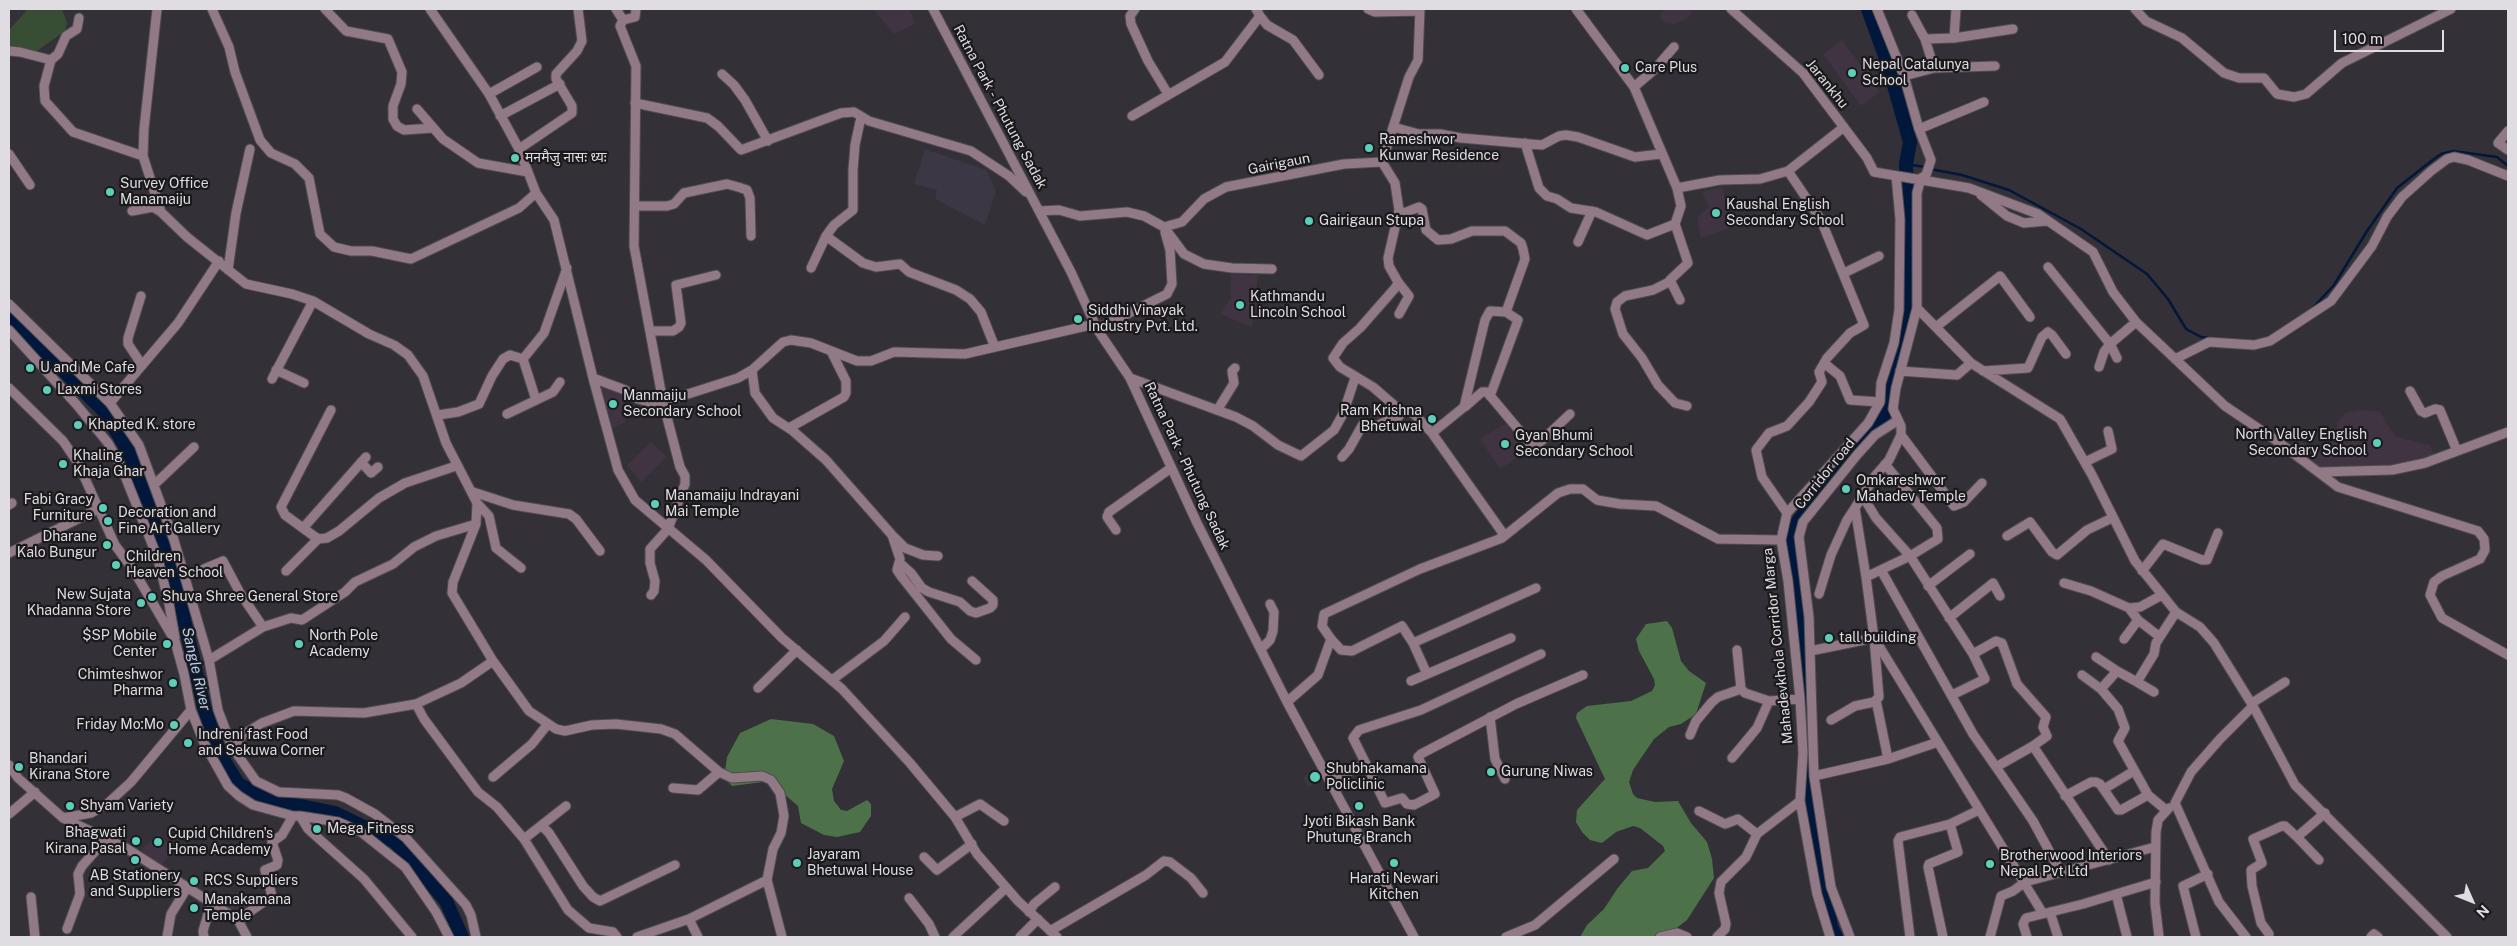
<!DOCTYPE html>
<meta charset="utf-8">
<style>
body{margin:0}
#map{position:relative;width:2517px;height:946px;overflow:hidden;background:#333037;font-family:"Public Sans",sans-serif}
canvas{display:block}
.frame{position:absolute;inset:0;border:10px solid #dfdde2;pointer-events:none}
.north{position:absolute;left:2447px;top:876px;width:50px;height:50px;-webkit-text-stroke:4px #1a191c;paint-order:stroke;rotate:134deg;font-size:14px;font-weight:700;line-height:20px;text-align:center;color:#dfdde2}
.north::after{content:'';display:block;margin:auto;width:18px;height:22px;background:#dfdde2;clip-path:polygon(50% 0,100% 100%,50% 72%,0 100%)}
.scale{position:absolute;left:2334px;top:30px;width:110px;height:22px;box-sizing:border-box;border:2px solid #dfdde2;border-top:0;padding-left:6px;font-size:15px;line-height:18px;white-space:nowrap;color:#dfdde2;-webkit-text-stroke:4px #1a191c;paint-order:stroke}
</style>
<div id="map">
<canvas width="2517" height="946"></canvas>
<div class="frame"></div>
<div class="north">N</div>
<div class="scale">100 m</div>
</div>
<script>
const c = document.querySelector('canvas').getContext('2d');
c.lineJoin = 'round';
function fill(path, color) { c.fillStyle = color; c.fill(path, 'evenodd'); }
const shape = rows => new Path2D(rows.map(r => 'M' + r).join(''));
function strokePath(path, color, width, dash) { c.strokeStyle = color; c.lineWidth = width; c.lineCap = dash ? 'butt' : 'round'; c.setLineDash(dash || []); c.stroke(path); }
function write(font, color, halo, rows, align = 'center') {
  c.font = font + ' "Public Sans","Noto Sans Devanagari",sans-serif'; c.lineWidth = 4.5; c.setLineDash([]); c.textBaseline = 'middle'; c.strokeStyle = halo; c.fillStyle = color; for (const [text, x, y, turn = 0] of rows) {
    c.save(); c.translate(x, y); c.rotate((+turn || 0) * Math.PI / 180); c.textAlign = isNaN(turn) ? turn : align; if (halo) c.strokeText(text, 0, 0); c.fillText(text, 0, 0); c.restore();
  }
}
const built = shape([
 [925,149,986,170,996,191,985,225,935,199,937,190,914,184],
 [1320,767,1327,777,1308,787,1303,777]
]);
const education = shape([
 [873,9,910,9,915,24,894,34],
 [1664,9,1694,9,1687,18,1675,24,1664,22,1659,18],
 [1842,40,1880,92,1861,106,1823,54],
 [1722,187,1732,227,1701,238,1697,218,1709,207,1702,192],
 [1231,274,1258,275,1252,327,1220,314,1231,297],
 [597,384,622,393,626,422,609,430],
 [2358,410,2379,411,2396,437,2430,445,2436,460,2421,465,2331,472,2293,456,2299,441,2329,454,2338,422,2345,413],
 [1510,421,1531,448,1500,469,1480,439],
 [651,442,667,457,641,482,627,465],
 [159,834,176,851,160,865,141,850],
 [243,889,249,907,235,916,218,903]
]);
const green = shape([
 [28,9,62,9,67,23,65,31,34,53,9,47,9,30]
]);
const forest = shape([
 [1667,621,1672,628,1681,661,1689,671,1706,683,1696,714,1681,724,1669,727,1654,739,1633,770,1629,782,1633,794,1637,798,1655,802,1678,801,1691,823,1707,842,1712,859,1714,878,1687,920,1665,937,1580,937,1587,925,1604,909,1617,889,1632,871,1648,868,1665,851,1663,846,1640,828,1633,826,1616,832,1602,843,1590,840,1582,832,1576,822,1577,810,1605,779,1576,718,1577,713,1587,706,1631,701,1652,691,1655,685,1654,679,1639,651,1636,639,1646,624],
 [771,719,813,724,834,736,844,761,832,789,834,801,841,810,847,811,867,800,871,804,871,816,860,832,837,837,824,835,801,823,798,806,775,786,763,782,732,786,724,778,727,757,740,733]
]);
const stream = shape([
 [1906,164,1925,167],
 [1930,169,1962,175,2009,190,2081,229,2147,274,2168,299,2186,329,2201,337,2210,338],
 [2311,310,2334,285,2367,231,2397,188,2430,162,2441,154,2453,151,2497,157,2508,166]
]);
const river = shape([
 [9,316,105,412,128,451,172,567,204,707,221,756,238,784,271,800,335,813,395,842,446,901,462,937],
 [1836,937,1831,927,1807,805,1809,789,1804,655,1800,608,1794,581,1791,531,1854,447,1886,412,1909,311,1906,164,1910,142,1888,64,1868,9]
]);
const minor = shape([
 [157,9,144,129,143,156,161,212,187,237,246,284,292,294,313,301,369,334,394,345,408,355,423,376,446,443,477,503,476,524,453,582,452,593,493,661,529,711,556,729,565,731,592,725,616,724,661,729,675,734,719,772,732,778,762,776,771,780,780,793,784,816,781,833,773,849,767,880,782,937],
 [212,9,229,47,235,72,260,140,271,153,295,164,309,178,320,234,334,247,351,251,372,251,411,259,519,208,536,193],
 [325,9,346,31,388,39,402,72,401,84,393,106,393,119,397,126,404,130,433,128],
 [430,9,489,94,519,149,528,172],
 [616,9,623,20],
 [933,9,1071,272,1097,329,1130,378,1197,523,1287,702,1414,937],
 [1135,9,1130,16,1131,24,1148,61,1168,94],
 [1368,9,1375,12,1420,11],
 [1576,9,1634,87,1677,188,1720,180,1760,179,1788,171,1844,127],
 [1731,9,1803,73,1867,158,1874,172,1969,188,2038,214,2093,252,2113,292,2136,322,2225,406,2277,441,2338,487,2478,531,2484,539,2485,550,2480,559,2442,576,2434,582,2430,595,2442,618,2508,655],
 [1877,9,1904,76],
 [2135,9,2146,21,2182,38,2224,73,2239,78,2264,78,2277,94,2294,97,2306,94,2342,63,2451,9],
 [1912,15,1925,39,1934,68],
 [1260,16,1267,25,1293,40,1319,75],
 [79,18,77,29,66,36,58,54,51,60,44,86,45,101,73,132,143,156],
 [1954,38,1956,9],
 [1925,39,1954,38,2013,29],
 [9,51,20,52,51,60],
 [1995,66,1934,68,1904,76,1919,129,1931,160,1926,175,1921,178,1917,193,1917,308,1971,363,2060,419,2092,475,2135,561,2176,612,2200,627,2214,643,2253,706,2295,785,2447,937],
 [722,74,734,85,745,100,768,141],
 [1634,87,1654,70,1674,47],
 [489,94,537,67],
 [635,103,707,118,718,126,741,150,841,113,854,112,869,121,971,151,1009,176,1026,192],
 [417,109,443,139,478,163,528,172,536,193,554,220,593,378,625,390,638,399,653,403,663,402,634,246,636,66,620,26,623,20,635,17,636,9],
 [500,116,560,84],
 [1132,116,1225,62,1260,16,1256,9],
 [1393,127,1419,134,1440,134,1461,138,1542,145,1559,136,1566,135,1578,137,1635,157,1661,154],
 [1919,129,1984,102],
 [2508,131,2498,143,2508,150],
 [1525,143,1539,188,1547,196,1557,199,1571,208,1596,212,1647,235,1675,224],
 [519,149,572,113,572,106,556,79,556,74,577,51,582,41,578,9],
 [9,154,30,185],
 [1677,188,1681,206,1675,224,1688,263,1670,280,1680,300],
 [1981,195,2007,216,2024,223,2047,221],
 [635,206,667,206,674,204,684,193,727,184,738,187,747,190,750,198,751,236],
 [1399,210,1388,258,1389,266,1398,282,1396,287,1360,328,1343,343,1333,358,1340,367,1373,387,1402,412],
 [132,211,153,207,161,212],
 [1039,211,1059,210,1080,216,1127,212,1144,216,1164,227,1184,254,1204,264,1232,268,1272,269],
 [1164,227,1182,222,1204,199,1226,187,1344,164,1382,162,1409,77,1418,60,1420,9],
 [826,236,863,263,876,267,900,264,909,272,956,290,970,299,981,312,994,345],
 [1578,242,1592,211],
 [2048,267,2110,344,2136,322],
 [811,268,826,236,834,225,853,210,853,170,855,145,861,117],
 [228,270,236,213,250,149],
 [1844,273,1879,256],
 [1671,281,1653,290,1625,296,1617,302,1615,309,1623,334,1642,358,1658,385,1675,403,1687,406],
 [1398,282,1409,296,1399,314],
 [141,296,128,338,128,344,142,365],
 [9,304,110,403,139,445,174,540,209,660,218,710,232,747,244,734,262,723,294,711,364,713,416,704],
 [1936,327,2000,276,2030,317],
 [1097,329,1167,294,1172,284,1170,250,1165,232],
 [9,330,76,404,108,443,121,466,158,559,169,604,175,638],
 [651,331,673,331,679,327,681,323,676,285,716,275],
 [523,359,544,333,567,268],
 [2175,359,2209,342,2254,345,2270,341,2331,301,2372,246,2387,217,2402,197,2431,171,2447,159,2454,157,2468,160,2508,176],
 [1824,363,1840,376,1850,400,1880,402],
 [2099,367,2104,352,2110,344,2117,358],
 [276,370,304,383],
 [752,370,755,393,773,418,793,431,826,460,892,535,900,559,897,570,901,576,951,639,976,660],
 [1900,371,1957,375,1971,363],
 [1983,371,2028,368,2042,337,2048,332,2052,335,2066,354],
 [593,378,618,470,635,500,706,560,782,638,842,689,910,763,955,817,977,854,1018,901,1057,937],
 [1130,378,1236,417,1253,426,1278,445,1301,456,1334,430,1343,414,1355,378],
 [272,379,313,301],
 [9,388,63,441,78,463,115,545,134,571,175,641,184,674,191,710,204,743,228,786,239,796,253,805,293,816,300,816,338,822,361,832,405,867,436,912,449,937],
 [2410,391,2421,411,2425,413,2435,409,2440,410,2457,451],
 [1490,396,1518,320,1506,312],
 [110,403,178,323,219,261],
 [1465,407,1482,392,1487,392,1534,448,1570,414],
 [1218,409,1234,383,1232,371,1235,368],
 [331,410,281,507,285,515,318,539,327,538,339,531,379,498,405,483,456,466],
 [507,414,553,392,560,382],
 [438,415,458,412,479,404,492,376,503,359,510,355,523,359,536,400],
 [789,428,844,397,846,393,846,381,831,351],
 [1901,435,1954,506,1964,502,1982,483],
 [1342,457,1349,449,1363,424,1377,426,1388,420,1395,421,1402,412,1408,410,1415,415,1432,433],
 [361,462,371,473,378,467],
 [2085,462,2112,449,2108,431],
 [2319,472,2392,470,2425,463,2508,432],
 [155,484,194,447],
 [473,492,513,505,569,514,576,519,600,551],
 [1862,495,1876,518,1910,556,1938,539,1937,528,1885,464],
 [477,503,489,516,496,548,521,568],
 [9,505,12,503],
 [1787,513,1762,477,1756,450,1769,433,1787,426,1809,402,1822,382,1819,372,1827,358,1850,333,1864,325,1821,220,1788,171],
 [304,527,366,457],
 [1116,530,1107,517,1109,512,1171,468],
 [2007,536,2030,522,2052,552,2057,555,2087,530,2112,518],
 [894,537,905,548,923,555,938,556],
 [1502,538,1558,493,1570,489,1583,489,1597,500,1620,504,1656,506,1718,539,1781,540],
 [9,553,100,508],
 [900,563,911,573,922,588,929,592,960,602,970,611,976,613,990,608,993,605,993,600,972,581],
 [204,569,223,561,240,593,263,627],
 [1881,570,1973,734,1996,767],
 [286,571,318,539],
 [2142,571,2163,544,2202,560,2207,560,2218,533],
 [1866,577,1855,508,1875,476,1889,460,1901,435,1901,426,1893,409,1896,388,1917,308],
 [2064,583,2091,591,2129,608,2140,607,2162,595],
 [1928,586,1970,554],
 [1819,594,1831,555,1847,520,1855,508],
 [651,595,654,591,655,581,650,563,650,549,668,529,685,484,685,476,680,467,663,402,738,378,752,370,783,342,791,340,811,343,857,361,871,361,894,352,965,354,1095,324],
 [2129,608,2138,620,2160,637],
 [1949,618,1993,583,2000,596],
 [1331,639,1341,650,1352,651,1402,626,1413,643,1536,588],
 [2124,639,2138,620],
 [1876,641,2042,912],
 [1413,643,1427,674],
 [1261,649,1270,640,1273,631,1274,612,1270,604],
 [1737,650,1741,689,1745,693,1769,701,1800,699],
 [1810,651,1809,617,1799,537,1803,522,1857,455,1875,435,1897,421],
 [2096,657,2117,671],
 [209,660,263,627,291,618,302,620,345,592,355,582,393,564,414,547,436,536,476,524],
 [493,661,461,683,416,704,424,719,478,792,497,807,524,839,568,910,589,928,613,932,617,937],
 [2082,675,2101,689],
 [832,680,884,641,905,617],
 [1411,681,1511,638],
 [2137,682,2154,692],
 [758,688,797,650],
 [1952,695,1985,679,1973,654],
 [1876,700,1888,759],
 [1287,702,1318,675,1331,639,1322,626,1324,614,1420,569,1502,538,1502,532,1432,433,1464,407,1485,320,1490,311,1506,312,1525,259,1523,249,1521,243,1505,231,1472,231,1451,239,1438,240,1426,230,1422,209,1419,207,1404,213,1399,210,1395,183,1382,162],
 [2252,703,2285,682],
 [1490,717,1495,759,1505,779],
 [1831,720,1855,706,1874,702,1879,697,1874,638,1866,577,1910,556,1973,654,1996,641,2002,643,2017,684,2046,717,2043,727,2047,736,2033,746],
 [1690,735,1696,721,1712,702,1718,697,1741,689],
 [232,747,256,781,279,792,338,795,346,798,375,814,406,838,466,905,471,915,476,937],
 [1732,758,1757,728,1769,701],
 [1366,764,1353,738,1359,730,1421,710,1541,654],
 [9,765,18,778,63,818,126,848,238,920,247,937],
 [1814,776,1888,759,1938,742],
 [493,777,532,744,547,725],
 [1331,780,1366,764,1385,803,1402,798,1407,804,1414,805,1435,794,1418,757,1421,754,1516,704,1583,675],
 [673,788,698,790,719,772],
 [2104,789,2134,771],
 [2065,796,2091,782,2096,782,2100,784,2118,810,2121,810,2148,795],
 [2166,810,2148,795,2118,741,2125,728,2118,709,2101,689,2117,671,2137,682,2154,654,2156,643,2176,612],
 [1699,811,1725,824,1738,819,1757,834],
 [9,814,35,792],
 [300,816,308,829,364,879,412,937],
 [955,817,980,804,1004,821],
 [63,818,91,813,107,804,131,782,191,710],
 [542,826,549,833,583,886,593,897,600,901,675,865],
 [2297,837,2319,860],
 [524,839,566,806],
 [924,857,937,870,972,844],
 [2061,873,2033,821,1996,767,2033,746,2109,860],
 [2116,894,2127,937],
 [31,897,35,937],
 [909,898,929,924,935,937],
 [1029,912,1034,904,1055,887],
 [2050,912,2058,937],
 [689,919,698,937],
 [238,920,272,896,265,870,277,865,278,860,272,842,282,835,293,816],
 [67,929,80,894,78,874,82,866,106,839],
 [1050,931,1146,875,1164,861,1170,862,1191,878,1203,893],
 [2269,934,2261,923,2252,886,2251,870,2262,863,2253,839,2282,826,2285,826,2297,837,2325,813],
 [167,937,171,914,187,888],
 [204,937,203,931,211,904],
 [637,937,689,919,767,880],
 [953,937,1006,888],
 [1020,937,1038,919],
 [1506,937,1535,925,1614,859],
 [1660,937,1677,933,1687,937],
 [1717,937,1725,929,1726,924,1719,893,1721,882,1746,857,1757,834,1800,801],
 [1830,937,1817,894,1800,801,1803,753,1800,699,1788,581,1781,540,1787,513,1868,423,1880,402,1881,383,1894,343,1899,310,1900,219,1896,176],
 [1850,937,1831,887,1814,776,1810,651,1874,638],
 [1910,937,1898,841,1900,837,1950,824,1979,810],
 [1943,937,1928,867,1929,864,1958,852,1950,824],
 [1990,937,2001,896,2013,891,2025,882,2155,847],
 [2027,937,2023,924,2026,918,2083,904,2156,882],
 [2159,937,2155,903,2156,832,2158,820,2169,808],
 [2196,937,2183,886,2208,874],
 [2246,937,2219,902,2175,803,2191,772,2220,739,2253,706],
 [2371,937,2374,934,2378,937]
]);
const markers = [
 [1625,68,5,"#5dceb8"],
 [1852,73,5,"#5dceb8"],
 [1369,148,5,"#5dceb8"],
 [515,158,5,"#5dceb8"],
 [110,192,5,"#5dceb8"],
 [1716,213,5,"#5dceb8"],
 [1309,221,5,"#5dceb8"],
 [1240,305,5,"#5dceb8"],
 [1078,319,5,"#5dceb8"],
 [30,368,5,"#5dceb8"],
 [47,390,5,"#5dceb8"],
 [613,404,5,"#5dceb8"],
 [1432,419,5,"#5dceb8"],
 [78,425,5,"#5dceb8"],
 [2377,443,5,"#5dceb8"],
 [1505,444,5,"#5dceb8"],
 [63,464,5,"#5dceb8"],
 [1846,489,5,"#5dceb8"],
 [655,504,5,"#5dceb8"],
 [103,508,5,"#5dceb8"],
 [108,521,5,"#5dceb8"],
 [107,545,5,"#5dceb8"],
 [116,565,5,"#5dceb8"],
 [152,597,5,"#5dceb8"],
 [141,603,5,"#5dceb8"],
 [1829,638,5,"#5dceb8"],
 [167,644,5,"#5dceb8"],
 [299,644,5,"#5dceb8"],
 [173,683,5,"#5dceb8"],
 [174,725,5,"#5dceb8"],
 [188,743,5,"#5dceb8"],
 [19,767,5,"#5dceb8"],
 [1491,772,5,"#5dceb8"],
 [1315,777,6,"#5dceb8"],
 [70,806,5,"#5dceb8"],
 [1359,806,5,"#5dceb8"],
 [317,829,5,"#5dceb8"],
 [136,841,5,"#5dceb8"],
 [158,842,5,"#5dceb8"],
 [135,860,5,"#5dceb8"],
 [797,863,5,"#5dceb8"],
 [1394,863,5,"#5dceb8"],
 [1990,864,5,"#5dceb8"],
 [194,881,5,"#5dceb8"],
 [194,908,5,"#5dceb8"]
];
const poiNames = [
 ["Nepal Catalunya",1862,65],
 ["School",1862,81],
 ["Care Plus",1635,68],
 ["Rameshwor",1379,140],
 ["Kunwar Residence",1379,156],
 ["मनमैजु नासः ध्यः",525,158],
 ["Survey Office",120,184],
 ["Manamaiju",120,200],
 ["Kaushal English",1726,205],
 ["Secondary School",1726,221],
 ["Gairigaun Stupa",1319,221],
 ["Kathmandu",1250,297],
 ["Lincoln School",1250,313],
 ["Siddhi Vinayak",1088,311],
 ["Industry Pvt. Ltd.",1088,327],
 ["U and Me Cafe",40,368],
 ["Laxmi Stores",57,390],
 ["Manmaiju",623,396],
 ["Secondary School",623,412],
 ["Ram Krishna",1422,411,"right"],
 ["Bhetuwal",1422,427,"right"],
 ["Khapted K. store",88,425],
 ["North Valley English",2367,435,"right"],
 ["Secondary School",2367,451,"right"],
 ["Gyan Bhumi",1515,436],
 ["Secondary School",1515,452],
 ["Khaling",73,456],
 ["Khaja Ghar",73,472],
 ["Omkareshwor",1856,481],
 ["Mahadev Temple",1856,497],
 ["Manamaiju Indrayani",665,496],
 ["Mai Temple",665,512],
 ["Fabi Gracy",93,500,"right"],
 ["Furniture",93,516,"right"],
 ["Decoration and",118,513],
 ["Fine Art Gallery",118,529],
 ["Dharane",97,537,"right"],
 ["Kalo Bungur",97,553,"right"],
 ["Children",126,557],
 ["Heaven School",126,573],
 ["New Sujata",131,595,"right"],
 ["Khadanna Store",131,611,"right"],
 ["Shuva Shree General Store",162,597],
 ["$SP Mobile",157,636,"right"],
 ["Center",157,652,"right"],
 ["North Pole",309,636],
 ["Academy",309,652],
 ["tall building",1839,638],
 ["Chimteshwor",163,675,"right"],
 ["Pharma",163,691,"right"],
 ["Friday Mo:Mo",164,725,"right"],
 ["Indreni fast Food",198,735],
 ["and Sekuwa Corner",198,751],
 ["Bhandari",29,759],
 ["Kirana Store",29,775],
 ["Shubhakamana",1326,769],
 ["Policlinic",1326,785],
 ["Gurung Niwas",1501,772],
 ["Shyam Variety",80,806],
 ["Jyoti Bikash Bank",1359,822,"center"],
 ["Phutung Branch",1359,838,"center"],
 ["Mega Fitness",327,829],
 ["Bhagwati",126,833,"right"],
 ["Kirana Pasal",126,849,"right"],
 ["Cupid Children's",168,834],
 ["Home Academy",168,850],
 ["Jayaram",807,855],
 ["Bhetuwal House",807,871],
 ["Brotherwood Interiors",2000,856],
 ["Nepal Pvt Ltd",2000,872],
 ["AB Stationery",135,876,"center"],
 ["and Suppliers",135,892,"center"],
 ["Harati Newari",1394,879,"center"],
 ["Kitchen",1394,895,"center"],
 ["RCS Suppliers",204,881],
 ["Manakamana",204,900],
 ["Temple",204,916]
];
const streetNames = [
 ["Jarankhu",1827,84,51],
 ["Ratna Park - Phutung Sadak",1000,107,62],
 ["Gairigaun",1279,164,-11],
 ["Ratna Park - Phutung Sadak",1187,466,65],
 ["Corridor road",1825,474,-51],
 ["Mahadevkhola Corridor Marga",1778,646,-96]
];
const waterNames = [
 ["Sangle River",196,669,77]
];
fill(built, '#3c3744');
fill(education, '#413442');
fill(green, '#374e34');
fill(forest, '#4d7249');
strokePath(stream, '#01173b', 2.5);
strokePath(river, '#01173b', 14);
strokePath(minor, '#4f4c52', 11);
strokePath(minor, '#917985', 9);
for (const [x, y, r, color] of markers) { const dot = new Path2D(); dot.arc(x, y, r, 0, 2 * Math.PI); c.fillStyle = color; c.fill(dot); strokePath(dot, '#1a191c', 2); }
write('14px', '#dfdde2', '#1a191c', poiNames, 'left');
write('14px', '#dfdde2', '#1a191c', streetNames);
write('italic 15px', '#b3cdf5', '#1a191c', waterNames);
</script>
